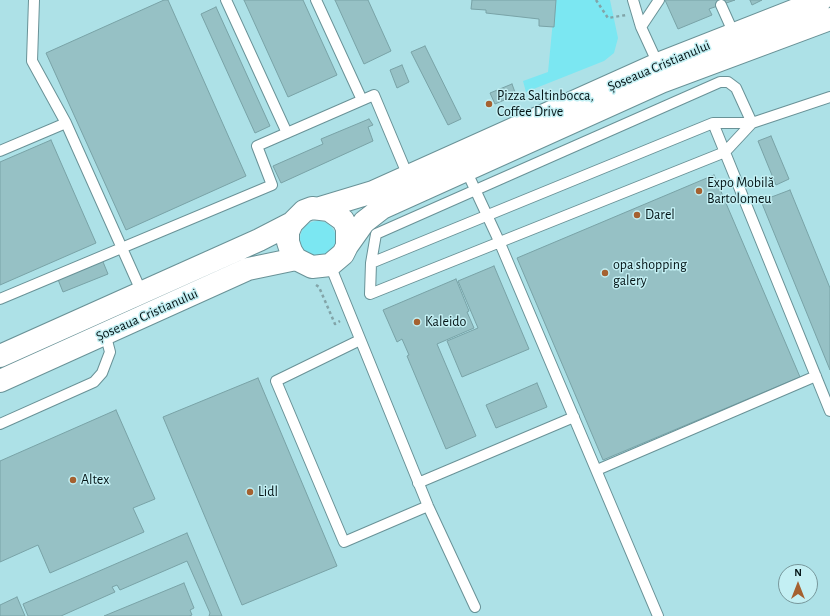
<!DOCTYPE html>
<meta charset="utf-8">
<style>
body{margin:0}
#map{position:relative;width:830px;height:616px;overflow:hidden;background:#c3eff3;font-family:"Alegreya Sans",sans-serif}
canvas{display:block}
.north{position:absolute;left:778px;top:564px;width:40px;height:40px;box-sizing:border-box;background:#c3eff3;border:1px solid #77979b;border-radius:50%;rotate:0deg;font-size:11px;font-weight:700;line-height:16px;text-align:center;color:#041416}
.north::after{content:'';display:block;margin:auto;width:14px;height:18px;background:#a56130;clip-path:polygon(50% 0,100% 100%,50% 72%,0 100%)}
</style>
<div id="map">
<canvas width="830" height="616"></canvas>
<div class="north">N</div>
</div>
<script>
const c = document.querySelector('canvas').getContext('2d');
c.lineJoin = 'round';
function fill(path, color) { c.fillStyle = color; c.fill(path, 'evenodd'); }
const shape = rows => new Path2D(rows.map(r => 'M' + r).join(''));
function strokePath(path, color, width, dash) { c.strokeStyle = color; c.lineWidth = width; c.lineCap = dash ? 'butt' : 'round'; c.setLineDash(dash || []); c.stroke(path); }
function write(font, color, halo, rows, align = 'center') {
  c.font = font + ' "Alegreya Sans",sans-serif'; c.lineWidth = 3; c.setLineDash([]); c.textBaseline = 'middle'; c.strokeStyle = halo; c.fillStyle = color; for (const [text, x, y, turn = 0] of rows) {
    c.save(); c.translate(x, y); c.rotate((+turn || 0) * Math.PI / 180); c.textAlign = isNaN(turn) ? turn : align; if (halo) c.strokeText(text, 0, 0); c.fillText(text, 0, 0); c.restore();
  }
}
const built = shape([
 [0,0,830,0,830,616,0,616],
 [786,572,810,572,810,596,786,596]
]);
const green = shape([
 [555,0,610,0,618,38,614,53,604,61,526,92,523,81,548,72],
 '300 239a18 18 0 1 1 36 0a18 18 0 1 1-36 0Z'
]);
const building = shape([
 [164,0,168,0,246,176,126,230,46,53,164,0],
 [244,0,303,0,337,75,288,97,244,0],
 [335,0,368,0,391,51,364,64,335,0],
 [472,0,556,0,554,27,539,26,539,19,486,13,486,10,471,9,472,0],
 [665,0,735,0,709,9,712,15,678,29,665,0],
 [750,0,762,0,752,5,750,0],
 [216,7,270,126,255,133,201,14,216,7],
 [425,46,461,119,448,125,411,52,425,46],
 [402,65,409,82,397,88,390,70,402,65],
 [512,84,516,95,495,104,490,93,512,84],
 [369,119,373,125,368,127,373,141,281,183,273,166,323,144,321,139,369,119],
 [771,136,789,179,776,185,758,141,771,136],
 [51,140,96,243,0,285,0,162,51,140],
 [714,175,800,377,603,460,517,258,714,175],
 [790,190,830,288,830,370,761,201,790,190],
 [101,257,108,274,63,292,57,277,101,257],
 [494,266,529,349,462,377,447,341,478,328,458,281,494,266],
 [456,279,469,311,467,312,474,328,437,344,476,436,446,449,407,356,409,355,402,339,397,342,383,310,456,279],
 [258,378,337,566,242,605,163,417,258,378],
 [537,383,547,407,496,428,486,405,537,383],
 [116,410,155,499,133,508,144,532,50,573,38,545,0,562,0,461,116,410],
 [187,533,222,616,209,616,210,613,187,561,120,590,117,585,112,587,115,592,61,616,28,616,23,604,187,533],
 [184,583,194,608,190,610,192,615,189,616,104,616,184,583],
 [17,597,25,616,0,616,0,605,17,597]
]);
const path = shape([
 [596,0,608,18,626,15],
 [316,285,319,287,335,324,340,321]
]);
const service = shape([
 [34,0,32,61,66,123,142,293],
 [226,0,287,133],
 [316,0,362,100],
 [633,0,641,27,658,64],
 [721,5,734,34],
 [641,27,659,0],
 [713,123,830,411],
 [752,123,725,152,370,294,371,263,713,123,752,123,830,97],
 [0,151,66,123],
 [466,170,499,241,658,616],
 [371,263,376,234,720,82,728,82,736,88,752,123],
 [330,265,428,506,475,607],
 [0,299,272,185,257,146,374,95,408,176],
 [360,340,276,381,344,542,428,506],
 [0,424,94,382,102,373,110,352,105,333],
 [597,470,816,376],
 [418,483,574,417]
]);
const tertiary = shape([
 [320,208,373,192,658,64,821,0],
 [347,246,347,228,343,220,329,210,312,208,304,211,292,223,288,232,288,242,291,251,296,259,312,267,330,265,343,254,347,246,364,222,382,208,661,82,830,19],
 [0,356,259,240,292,223],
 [0,381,248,269,296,259]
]);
const markers = [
 [489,104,4,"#a56130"],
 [699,191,4,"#a56130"],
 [637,215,4,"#a56130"],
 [605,273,4,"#a56130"],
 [417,322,4,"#a56130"],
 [73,480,4,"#a56130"],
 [250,492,4,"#a56130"]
];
const streetNames = [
 ["Șoseaua Cristianului",659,66,-23],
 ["Șoseaua Cristianului",147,315,-24]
];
const poiNames = [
 ["Pizza Saltinbocca,",497,96],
 ["Coffee Drive",497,112],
 ["Expo Mobilă",707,183],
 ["Bartolomeu",707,199],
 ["Darel",645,215],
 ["opa shopping",613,265],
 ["galery",613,281],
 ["Kaleido",425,322],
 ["Altex",81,480],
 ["Lidl",258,492]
];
fill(built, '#ade1e7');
fill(green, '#7be7f2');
fill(building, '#96c1c5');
strokePath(building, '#79a3a7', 1);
strokePath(service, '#699297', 12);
strokePath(tertiary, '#699297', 24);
strokePath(path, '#82a4a8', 2.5, [3, 3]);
strokePath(service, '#fff', 10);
strokePath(tertiary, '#fff', 22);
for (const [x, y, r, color] of markers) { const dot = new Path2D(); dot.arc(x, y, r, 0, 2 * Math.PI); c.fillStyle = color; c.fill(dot); strokePath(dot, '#c3eff3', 1.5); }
write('14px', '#041416', '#c3eff3', streetNames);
write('14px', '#041416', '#c3eff3', poiNames, 'left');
</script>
